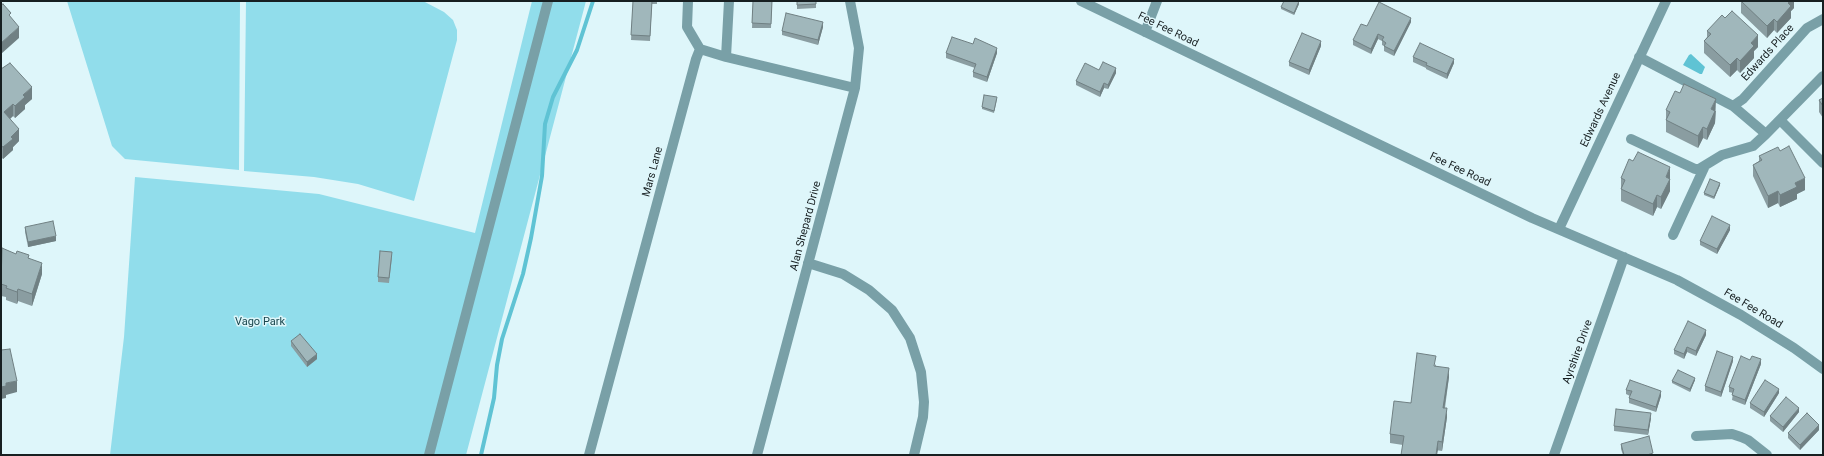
<!DOCTYPE html>
<style>
body{margin:0}
#map{position:relative;width:1824px;height:456px;overflow:hidden;background:#def6fa;font-family:Roboto,sans-serif}
canvas{display:block}
.frame{position:absolute;inset:0;border:2px solid #171f21;pointer-events:none}
</style>
<div id="map">
<canvas width="1824" height="456"></canvas>
<div class="frame"></div>
</div>
<script>
const c = document.querySelector('canvas').getContext('2d');
c.lineJoin = 'round';
function fill(path, color) { c.fillStyle = color; c.fill(path, 'evenodd'); }
const shape = rows => new Path2D(rows.map(r => 'M' + r).join(''));
function strokePath(path, color, width, dash) { c.strokeStyle = color; c.lineWidth = width; c.lineCap = dash ? 'butt' : 'round'; c.setLineDash(dash || []); c.stroke(path); }
function write(font, color, halo, rows, align = 'center') {
  c.font = font + ' Roboto,sans-serif'; c.lineWidth = 3; c.setLineDash([]); c.textBaseline = 'middle'; c.strokeStyle = halo; c.fillStyle = color; for (const [text, x, y, turn = 0] of rows) {
    c.save(); c.translate(x, y); c.rotate((+turn || 0) * Math.PI / 180); c.textAlign = isNaN(turn) ? turn : align; if (halo) c.strokeText(text, 0, 0); c.fillText(text, 0, 0); c.restore();
  }
}
const green = shape([
 [67,1,240,1,239,170,125,159,112,146],
 [246,1,423,1,444,12,453,20,457,30,457,40,414,201,358,184,314,177,244,171],
 [532,1,586,1,466,455,110,455,124,337,135,177,319,194,475,233]
]);
const water = shape([
 [1691,54,1705,67,1702,74,1700,74,1683,65,1689,55]
]);
const stream = shape([
 [481,455,494,398,497,365,502,339,523,274,531,238,542,176,545,124,553,97,577,50,593,1]
]);
const minor = shape([
 [688,1,687,27,700,49],
 [1081,1,1532,218,1677,280,1741,315,1794,348,1823,369],
 [1145,32,1157,1],
 [726,57,729,1],
 [1733,106,1743,99,1807,28,1823,19],
 [1780,120,1823,163],
 [1766,134,1823,76],
 [1631,139,1695,169,1699,169,1722,155,1753,146,1766,134,1733,106,1639,57],
 [1559,229,1666,1],
 [1673,235,1704,168],
 [808,263,843,274,869,290,892,310,910,338,921,372,924,402,923,417,914,455],
 [1696,436,1732,434,1741,437,1748,440,1767,455],
 [429,455,548,1],
 [589,455,696,59,700,49,726,57,855,88],
 [757,455,855,88,859,48,850,1],
 [1554,455,1624,257]
]);
const wall = shape([
 [633,1,657,1,657,4,652,4,650,41,631,40],
 [753,1,772,1,771,28,752,28],
 [797,1,816,1,816,8,797,9],
 [1741,1,1794,1,1794,8,1791,11,1791,18,1777,33,1774,30,1767,38,1741,13],
 [1299,4,1294,15,1281,9,1281,7],
 [1411,22,1394,56,1384,51,1384,46,1382,45,1382,41,1378,39,1371,54,1353,45,1353,40,1367,26],
 [823,27,818,45,782,35,782,31],
 [1707,31,1758,47,1754,51,1754,58,1740,73,1737,70,1730,77,1704,53,1704,41,1707,37],
 [1321,46,1309,75,1289,66,1289,62],
 [946,53,997,53,987,82,973,77,973,72,975,68,946,58],
 [1413,57,1454,63,1447,79,1426,69,1426,68,1413,62],
 [1,69,32,99,25,105,25,109,15,118,13,116,10,119,19,141,13,147,13,150,3,159,1,157],
 [1099,70,1116,73,1108,89,1104,88,1100,97,1076,85,1076,81],
 [1823,98,1823,118,1819,112,1819,100],
 [997,99,994,113,982,109,982,107],
 [1666,110,1716,111,1715,123,1707,140,1703,138,1698,148,1666,132],
 [1780,151,1805,190,1797,194,1797,199,1780,207,1778,203,1768,208,1753,176,1753,165,1759,161,1759,156],
 [1621,178,1670,179,1670,191,1661,209,1657,207,1653,216,1621,201],
 [1720,185,1714,199,1704,195,1704,193],
 [25,227,56,241,28,247,25,232],
 [1730,230,1717,254,1700,245,1700,241],
 [1,250,29,258,42,274,32,306,18,301,17,304,6,300,6,297,1,296],
 [392,257,389,283,378,282,378,277],
 [1706,335,1696,356,1687,352,1684,359,1674,354,1674,350],
 [291,341,317,359,307,367,291,346],
 [1733,361,1721,397,1705,391,1705,386],
 [1436,364,1436,366,1449,377,1445,408,1447,417,1442,451,1390,443,1390,434],
 [1761,364,1745,405,1732,400,1733,393,1729,392,1729,387],
 [1695,380,1690,392,1672,383,1672,381],
 [1626,390,1661,396,1656,412,1629,403,1629,398,1630,396,1626,394],
 [1779,393,1764,417,1750,408,1750,403],
 [1799,412,1783,432,1770,421,1770,416],
 [1651,418,1648,435,1614,431,1614,426],
 [1819,430,1800,450,1788,438,1788,433],
 [1621,444,1653,455,1623,455,1621,449]
]);
const shadedWall = shape([
 [1299,1,1299,4,1294,15,1294,13],
 [1790,1,1794,1,1794,8,1791,11,1791,18,1777,33,1777,22,1788,3],
 [1411,18,1411,22,1394,56,1394,51],
 [1774,19,1774,30,1767,38,1767,26],
 [823,22,823,27,818,45,818,40],
 [19,27,19,38,1,54,1,43],
 [1378,34,1378,39,1371,54,1371,49],
 [1758,35,1758,47,1754,51,1754,58,1740,73,1740,61,1751,43],
 [1321,41,1321,46,1309,75,1309,70],
 [997,48,997,53,987,82,987,77],
 [1737,58,1737,70,1730,77,1730,65],
 [1454,59,1454,63,1447,79,1447,74],
 [1116,68,1116,73,1108,89,1108,85],
 [1104,83,1104,88,1100,97,1100,92],
 [32,87,32,99,25,105,25,109,15,118,15,106,23,95],
 [1716,99,1715,123,1707,140,1707,129,1711,109],
 [13,104,13,116,4,124,4,112],
 [1703,127,1703,138,1698,148,1698,136],
 [19,129,19,141,13,147,13,150,3,159,3,147,11,137],
 [1670,167,1670,191,1661,209,1661,197,1666,177],
 [1805,178,1805,190,1797,194,1797,199,1780,207,1780,195,1795,183],
 [1720,183,1720,185,1714,199,1714,197],
 [1778,191,1778,203,1768,208,1768,196],
 [1657,195,1657,207,1653,216,1653,204],
 [1730,225,1730,230,1717,254,1717,249],
 [56,236,56,241,28,247,28,242],
 [42,263,42,274,32,306,32,294],
 [18,289,18,301,17,304,17,292],
 [1706,330,1706,335,1696,356,1696,351],
 [1687,347,1687,352,1684,359,1684,354],
 [317,354,317,359,307,367,307,362],
 [1733,357,1733,361,1721,397,1721,392],
 [1761,359,1761,364,1745,405,1745,400],
 [1449,368,1449,377,1443,416,1443,408],
 [1695,378,1695,380,1690,392,1690,389],
 [17,381,17,392,6,395,6,398,1,399,1,387,6,383],
 [1779,389,1779,393,1764,417,1764,412],
 [1661,391,1661,396,1656,412,1656,407],
 [1447,408,1447,417,1442,451,1442,442],
 [1799,408,1799,412,1783,432,1783,427],
 [1651,413,1651,418,1648,435,1648,430],
 [1819,425,1819,430,1800,450,1800,445],
 [1438,441,1438,450,1437,455,1436,455]
]);
const building = shape([
 [633,1,652,1,650,36,631,35,633,1],
 [753,1,772,1,771,24,752,23,753,1],
 [797,1,816,1,816,4,797,5,797,1],
 [1284,1,1299,1,1294,13,1281,7,1284,1],
 [1741,1,1790,1,1788,3,1791,6,1777,22,1774,19,1767,26,1741,1],
 [1379,2,1411,18,1394,51,1384,46,1386,43,1382,40,1384,37,1378,34,1371,49,1353,40,1361,24,1367,26,1379,2],
 [3,4,11,13,9,15,19,27,1,43,1,5,3,4],
 [1732,11,1758,35,1751,43,1754,46,1740,61,1737,58,1730,65,1704,41,1711,34,1707,31,1722,15,1725,18,1732,11],
 [786,13,823,22,818,40,782,31,786,13],
 [1302,33,1321,41,1309,70,1289,62,1302,33],
 [952,37,973,44,975,38,997,48,987,77,973,72,976,64,946,53,952,37],
 [1420,43,1454,59,1447,74,1426,65,1427,63,1413,57,1420,43],
 [1103,62,1116,68,1108,85,1104,83,1100,92,1076,81,1085,63,1099,70,1103,62],
 [10,63,32,87,23,95,25,97,15,106,13,104,4,112,19,129,11,137,13,139,3,147,1,146,1,69,10,63],
 [1684,84,1716,99,1711,109,1715,111,1707,129,1703,127,1698,136,1666,120,1670,112,1666,110,1675,91,1680,93,1684,84],
 [984,95,997,97,994,111,982,107,984,95],
 [1823,98,1823,106,1819,100,1823,98],
 [1789,146,1805,178,1795,183,1797,187,1780,195,1778,191,1768,196,1753,165,1762,160,1759,156,1778,147,1780,151,1789,146],
 [1638,152,1670,167,1666,177,1670,179,1661,197,1657,195,1653,204,1621,189,1625,180,1621,178,1629,159,1633,161,1638,152],
 [1710,179,1720,183,1714,197,1704,193,1710,179],
 [1712,216,1730,225,1717,249,1700,241,1712,216],
 [53,221,56,236,28,242,25,227,53,221],
 [2,248,16,254,17,251,29,255,28,258,42,263,32,294,18,289,17,292,6,288,7,286,1,284,2,248],
 [380,251,392,252,389,278,378,277,380,251],
 [1688,321,1706,330,1696,351,1687,347,1684,354,1674,350,1688,321],
 [300,334,317,354,307,362,291,341,300,334],
 [10,349,17,381,6,383,6,386,1,387,1,350,10,349],
 [1717,351,1733,357,1721,392,1705,386,1717,351],
 [1417,353,1436,356,1434,366,1449,368,1443,408,1447,408,1442,442,1438,441,1436,455,1401,455,1404,436,1390,434,1394,401,1411,403,1417,353],
 [1741,356,1750,360,1752,356,1761,359,1745,400,1732,395,1734,389,1729,387,1741,356],
 [1678,370,1695,378,1690,389,1672,381,1678,370],
 [1630,380,1661,391,1656,407,1629,398,1632,391,1626,390,1630,380],
 [1765,380,1779,389,1764,412,1750,403,1765,380],
 [1786,397,1799,408,1783,427,1770,416,1786,397],
 [1616,409,1651,413,1648,430,1614,426,1616,409],
 [1807,413,1819,425,1800,445,1788,433,1807,413],
 [1649,436,1653,453,1647,455,1624,455,1621,444,1649,436]
]);
const streetNames = [
 ["Fee Fee Road",1168,30,26],
 ["Edwards Place",1768,53,-48],
 ["Edwards Avenue",1601,110,-65],
 ["Fee Fee Road",1460,170,25],
 ["Mars Lane",653,172,-75],
 ["Alan Shepard Drive",806,226,-75],
 ["Fee Fee Road",1753,309,31],
 ["Ayrshire Drive",1578,352,-70]
];
const parkNames = [
 ["Vago Park",260,322]
];
fill(green, '#91ddeb');
fill(water, '#5fc3d4');
strokePath(stream, '#5fc3d4', 4);
strokePath(minor, '#79a0a7', 10);
fill(wall, '#8a9da1');
fill(shadedWall, '#708083');
fill(building, '#a0b7bb');
strokePath(building, '#708083', 1);
write('11px', '#171f21', '#def6fa', streetNames);
write('11px', '#19464e', '#def6fa', parkNames);
</script>
